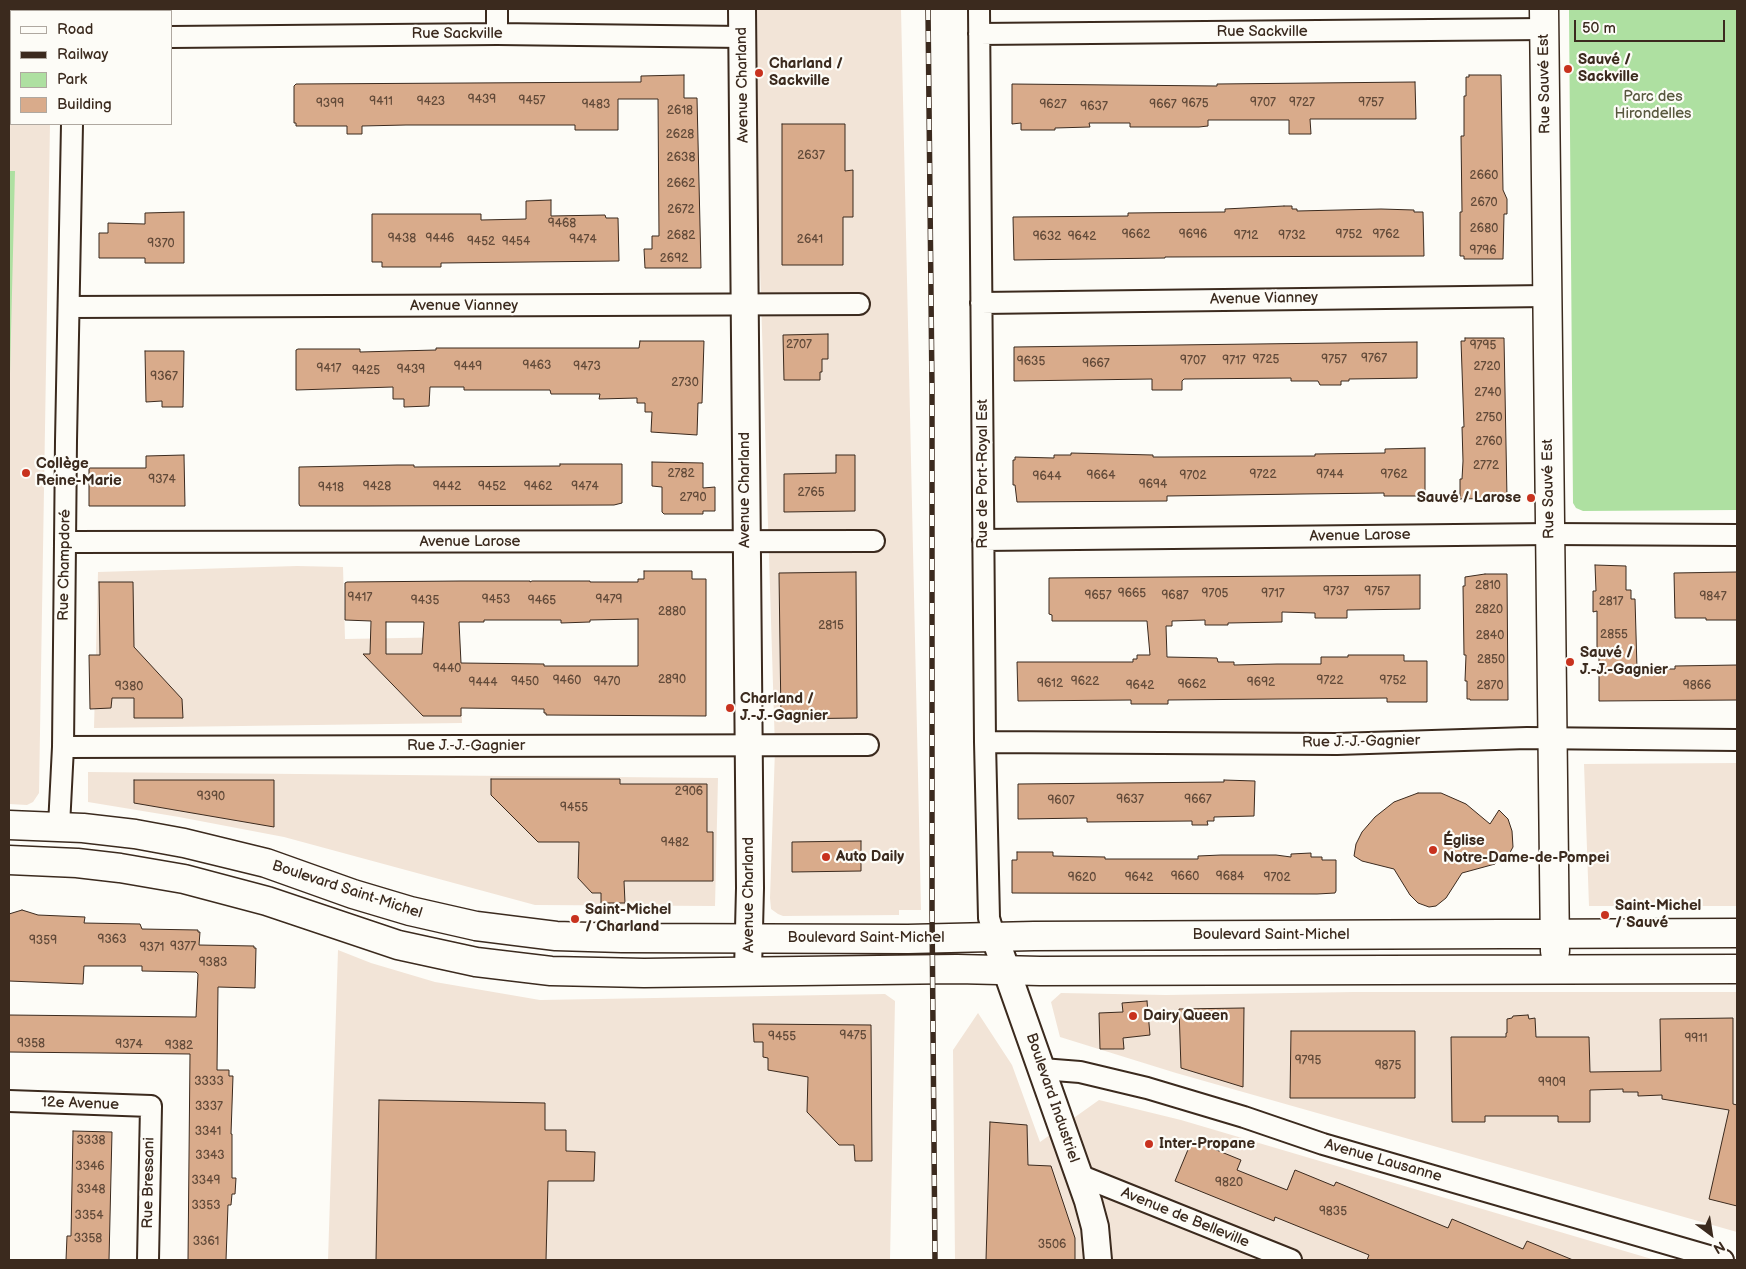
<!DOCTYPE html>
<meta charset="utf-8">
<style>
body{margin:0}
#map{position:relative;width:1746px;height:1269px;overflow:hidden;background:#fdfcf7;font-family:"Balsamiq Sans",sans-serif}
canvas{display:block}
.frame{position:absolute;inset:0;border:10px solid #3b2a1e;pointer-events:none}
.legend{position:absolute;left:10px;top:10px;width:162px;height:115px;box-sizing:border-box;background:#fdfcf7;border:1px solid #afa8a0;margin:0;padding:6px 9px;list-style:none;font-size:15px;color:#3b2a1e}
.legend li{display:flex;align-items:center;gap:10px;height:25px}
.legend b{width:25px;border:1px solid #afa8a0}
.north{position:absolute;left:1686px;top:1209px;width:50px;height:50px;-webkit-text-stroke:4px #fdfcf7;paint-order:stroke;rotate:149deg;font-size:14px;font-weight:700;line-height:20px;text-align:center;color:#3b2a1e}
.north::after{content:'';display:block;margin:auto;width:18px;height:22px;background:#3b2a1e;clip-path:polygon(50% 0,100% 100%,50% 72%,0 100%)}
.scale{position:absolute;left:1574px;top:20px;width:151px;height:22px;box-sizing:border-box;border:2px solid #3b2a1e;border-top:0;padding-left:6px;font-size:15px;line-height:18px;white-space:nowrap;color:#3b2a1e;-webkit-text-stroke:4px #fdfcf7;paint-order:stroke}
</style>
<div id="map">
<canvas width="1746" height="1269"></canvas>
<div class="frame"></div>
<ul class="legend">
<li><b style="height:6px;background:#fdfcf7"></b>Road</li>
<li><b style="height:6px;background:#3b2a1e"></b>Railway</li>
<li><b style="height:14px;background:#aee0a1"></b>Park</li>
<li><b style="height:14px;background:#d9ab8b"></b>Building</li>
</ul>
<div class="north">N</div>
<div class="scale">50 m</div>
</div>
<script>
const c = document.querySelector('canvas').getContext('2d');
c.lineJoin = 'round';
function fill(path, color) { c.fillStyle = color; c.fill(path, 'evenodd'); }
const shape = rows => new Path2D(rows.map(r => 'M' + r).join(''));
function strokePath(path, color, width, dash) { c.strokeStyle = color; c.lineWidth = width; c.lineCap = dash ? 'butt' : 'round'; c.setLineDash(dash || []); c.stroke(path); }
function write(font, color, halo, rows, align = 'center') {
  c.font = font + ' "Balsamiq Sans",sans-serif'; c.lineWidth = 4.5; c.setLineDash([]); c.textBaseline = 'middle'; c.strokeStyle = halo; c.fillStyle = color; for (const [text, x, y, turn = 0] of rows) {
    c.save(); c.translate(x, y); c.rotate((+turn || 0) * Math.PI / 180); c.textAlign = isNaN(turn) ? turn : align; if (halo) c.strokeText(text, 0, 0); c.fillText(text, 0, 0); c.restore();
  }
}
const built = shape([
 [9,9,53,9,53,11,11,11,11,124,50,124,39,793,33,802,27,805,9,804],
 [752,9,901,9,921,910,899,910,899,915,783,916,778,914,771,909,770,898,775,749],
 [297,566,343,567,345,639,459,637,462,723,94,728,98,572],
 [1737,763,1737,906,1589,906,1584,764],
 [88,772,718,778,715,906,535,905,284,837,179,817,88,802],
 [338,950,371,963,435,982,540,1000,885,994,895,1001,890,1260,328,1260],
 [1354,992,1737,992,1737,1232,1176,1073,1060,1037,1051,1002,1061,993,1166,995],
 [978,1013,1012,1065,1040,1142,1099,1100,1181,1120,1655,1260,955,1260,953,1050]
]);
const green = shape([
 [1569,9,1737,9,1737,510,1583,511,1576,508,1573,503],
 [9,171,15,171,9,414]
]);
const building = shape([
 [684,75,684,98,697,98,701,268,645,268,644,249,652,249,652,236,659,236,658,99,618,99,618,130,575,130,575,125,406,125,362,126,362,134,347,134,347,126,296,126,296,123,294,123,294,86,296,84,641,82,641,76,684,75],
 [1469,75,1501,75,1503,190,1507,199,1507,214,1504,214,1503,259,1464,259,1464,256,1460,256,1460,212,1462,212,1461,136,1464,136,1464,96,1466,96,1466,77,1469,77,1469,75],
 [1415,82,1416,119,1310,119,1311,134,1289,134,1289,120,1208,120,1208,126,1199,127,1130,127,1130,123,1089,123,1090,127,1055,128,1055,130,1021,130,1021,123,1012,124,1012,84,1217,86,1217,84,1415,82],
 [782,124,845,124,845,171,853,170,853,217,843,217,843,265,782,265,782,124],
 [551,200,551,216,605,215,606,218,618,218,619,261,441,263,441,267,382,267,382,262,372,262,372,214,481,214,481,220,526,219,526,201,551,200],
 [1284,206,1292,206,1292,209,1297,209,1297,211,1381,209,1414,210,1414,212,1423,212,1424,256,1165,257,1165,258,1014,260,1013,217,1128,216,1128,213,1225,212,1225,209,1284,206],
 [184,212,184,263,145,263,145,258,99,258,99,233,108,233,108,223,145,224,145,213,184,212],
 [828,334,828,359,822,359,822,372,820,372,820,380,784,380,783,335,828,334],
 [1465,338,1504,338,1507,498,1460,499,1460,479,1462,479,1463,461,1462,427,1464,427,1461,341,1465,341,1465,338],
 [640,341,704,341,702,403,698,403,697,435,651,432,652,412,645,412,645,403,637,403,637,398,599,399,600,394,551,394,550,390,464,390,464,387,430,387,429,406,404,407,404,399,393,399,393,387,296,390,296,350,298,349,360,349,360,352,436,350,436,348,639,348,640,341],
 [1417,342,1417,378,1349,379,1349,381,1341,381,1341,385,1320,385,1318,381,1291,381,1291,378,1184,379,1182,381,1182,390,1152,390,1152,379,1014,381,1014,347,1417,342],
 [145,351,184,351,183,407,162,407,162,401,146,402,145,351],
 [1425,448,1425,496,1384,496,1384,493,1302,494,1167,496,1167,501,1017,502,1015,485,1013,485,1013,460,1015,460,1015,457,1054,458,1054,455,1071,455,1071,453,1153,455,1153,457,1164,457,1315,456,1315,454,1385,453,1385,449,1425,448],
 [184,455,185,506,89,506,89,468,146,468,146,456,184,455],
 [836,455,855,455,855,511,784,512,784,474,836,473,836,455],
 [652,462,703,463,703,488,715,487,715,511,703,511,703,514,664,514,662,512,662,487,652,486,652,462],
 [560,464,622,464,622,503,614,505,367,506,300,506,299,504,299,467,397,465,414,465,414,467,560,466,560,464],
 [1595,565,1626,566,1626,590,1631,590,1631,599,1635,599,1637,669,1675,669,1675,666,1737,665,1737,700,1599,701,1599,654,1597,654,1597,611,1593,612,1593,591,1596,591,1595,565],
 [644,571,692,571,692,579,706,579,706,716,546,715,546,713,544,713,544,709,461,708,461,716,423,716,363,654,370,654,371,621,345,620,345,583,347,582,460,581,530,581,530,582,532,581,590,581,590,582,638,582,638,579,644,579,644,571],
 [638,619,638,666,544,666,544,664,461,663,459,622,484,622,484,620,561,620,561,623,590,622,590,620,638,619],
 [386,622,424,622,422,654,386,654,386,622],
 [856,572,857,718,781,719,779,573,856,572],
 [1737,572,1737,620,1706,620,1706,618,1675,618,1674,573,1737,572],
 [1485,574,1507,574,1508,700,1470,700,1470,699,1467,699,1467,681,1465,681,1466,655,1464,655,1463,586,1465,586,1465,577,1485,574],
 [1420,575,1420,609,1347,610,1347,618,1315,618,1315,613,1282,612,1282,622,1228,623,1228,625,1205,625,1205,620,1172,621,1172,626,1166,626,1167,657,1217,658,1218,662,1234,662,1234,665,1277,664,1321,664,1321,657,1348,657,1348,655,1404,655,1404,661,1427,661,1427,702,1387,702,1387,698,1168,700,1168,704,1131,704,1131,700,1018,701,1017,662,1133,662,1133,659,1137,659,1137,655,1150,655,1147,621,1052,621,1052,615,1049,614,1049,578,1420,575],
 [99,582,133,582,134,647,182,699,183,718,134,718,134,698,112,698,111,708,90,709,89,655,100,655,99,582],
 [491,779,620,779,620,784,707,784,707,832,713,832,713,881,624,881,625,903,601,903,601,893,592,893,578,878,579,842,538,842,491,795,491,779],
 [134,780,274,780,274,827,134,803,134,780],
 [1224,780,1255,781,1254,816,1214,817,1214,821,1207,821,1208,825,1192,825,1192,821,1087,822,1087,818,1018,819,1018,784,1224,782,1224,780],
 [1418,793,1441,793,1466,804,1490,824,1499,810,1508,819,1512,831,1513,847,1507,858,1501,856,1495,864,1462,873,1446,898,1436,906,1429,907,1418,903,1410,895,1394,869,1362,861,1354,856,1356,844,1362,832,1375,817,1394,802,1418,793],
 [861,841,861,871,792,872,792,842,861,841],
 [1017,852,1053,852,1053,856,1105,857,1105,859,1198,859,1198,856,1221,855,1276,855,1291,857,1291,854,1311,853,1311,857,1322,857,1322,860,1336,860,1336,891,1335,893,1317,894,1012,893,1012,860,1017,860,1017,852],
 [22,910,38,915,85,917,84,923,140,924,142,929,198,930,198,932,200,932,199,945,254,946,254,948,256,948,255,988,218,987,217,1070,229,1070,229,1076,233,1076,231,1134,232,1134,232,1178,236,1178,235,1194,232,1194,231,1205,228,1205,226,1260,188,1260,190,1054,9,1052,9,1015,196,1017,198,974,196,972,142,971,142,966,84,966,83,984,9,981,9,914,22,910],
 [1147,1001,1150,1035,1123,1038,1124,1049,1100,1049,1099,1013,1123,1012,1122,1003,1147,1001],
 [1244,1008,1243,1087,1181,1068,1179,1009,1244,1008],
 [1528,1015,1529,1019,1535,1018,1536,1037,1589,1037,1590,1072,1661,1071,1660,1019,1733,1018,1733,1104,1737,1105,1737,1206,1709,1199,1729,1110,1662,1099,1662,1095,1638,1096,1638,1092,1623,1092,1623,1089,1590,1090,1590,1122,1558,1122,1558,1116,1485,1116,1485,1122,1452,1122,1451,1037,1506,1037,1506,1033,1507,1033,1507,1019,1512,1018,1513,1016,1528,1015],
 [753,1024,871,1025,872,1161,855,1161,854,1145,839,1145,807,1112,808,1077,768,1070,768,1058,763,1057,763,1042,754,1042,753,1024],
 [1291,1031,1415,1031,1415,1098,1290,1098,1291,1031],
 [379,1100,545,1103,545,1130,566,1130,566,1151,595,1152,594,1181,548,1181,546,1260,376,1260,379,1100],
 [990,1122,1027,1125,1028,1165,1051,1166,1075,1238,1075,1260,986,1260,990,1122],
 [73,1131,112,1132,109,1260,66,1260,67,1236,71,1236,73,1131],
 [1192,1140,1241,1160,1237,1170,1287,1190,1295,1170,1334,1186,1336,1182,1448,1228,1452,1219,1523,1249,1527,1241,1573,1260,1367,1260,1369,1255,1275,1217,1274,1221,1175,1181,1192,1140]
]);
const minor = shape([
 [497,9,497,34],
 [979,9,985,742,989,918,995,938],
 [75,11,75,9],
 [979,34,1544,29],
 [171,37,497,34,742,37],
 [981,303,1547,296],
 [69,307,859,304],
 [983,540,1550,534,1737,535],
 [65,542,874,541],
 [985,742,1337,744,1527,738,1737,740],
 [63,747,868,745],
 [59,826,63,747,66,441,72,124],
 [1042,1069,1080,1072,1147,1088,1244,1117,1323,1144,1723,1260],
 [9,1101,151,1106,148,1260],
 [1079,1175,1291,1260]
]);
const tertiary = shape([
 [742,9,750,888,748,971],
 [995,938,1088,1201,1095,1227,1098,1260]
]);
const secondary = shape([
 [1544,9,1555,951],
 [9,825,83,828,135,834,184,843,266,863,353,894,410,911,476,926,556,936,622,938,908,939,1034,936,1737,933],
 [9,860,77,863,120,868,184,879,267,901,398,945,476,962,551,971,644,973,957,969,1040,971,1737,969]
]);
const rail = shape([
 [928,9,932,390,932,910,935,1260]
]);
const markers = [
 [1568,69,5,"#c8321e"],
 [759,73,5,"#c8321e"],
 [26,473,5,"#c8321e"],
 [1531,498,5,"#c8321e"],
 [1570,662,5,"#c8321e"],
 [730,708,5,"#c8321e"],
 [1433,850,5,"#c8321e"],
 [826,857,5,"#c8321e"],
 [1605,915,5,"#c8321e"],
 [575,919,5,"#c8321e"],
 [1133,1016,5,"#c8321e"],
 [1149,1144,5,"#c8321e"]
];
const numberNames = [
 ["9439",482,100],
 ["9457",532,101],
 ["9411",381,102],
 ["9423",431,102],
 ["9707",1263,103],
 ["9727",1302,103],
 ["9757",1371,103],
 ["9399",330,104],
 ["9675",1195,104],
 ["9483",596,105],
 ["9627",1053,105],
 ["9667",1163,105],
 ["9637",1094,107],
 ["2618",680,111],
 ["2628",680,135],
 ["2637",811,156],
 ["2638",681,158],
 ["2660",1484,176],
 ["2662",681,184],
 ["2670",1484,203],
 ["2672",681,210],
 ["9468",562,224],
 ["2680",1484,229],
 ["9662",1136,235],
 ["9696",1193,235],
 ["9752",1349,235],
 ["9762",1386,235],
 ["2682",681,236],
 ["9712",1246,236],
 ["9732",1292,236],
 ["9632",1047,237],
 ["9642",1082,237],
 ["9438",402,239],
 ["9446",440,239],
 ["9474",583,240],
 ["2641",810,240],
 ["9452",481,242],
 ["9454",516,242],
 ["9370",161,244],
 ["9796",1483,251],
 ["2692",674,259],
 ["2707",799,345],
 ["9795",1483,346],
 ["9767",1374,359],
 ["9725",1266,360],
 ["9757",1334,360],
 ["9707",1193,361],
 ["9717",1234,361],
 ["9635",1031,362],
 ["9667",1096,364],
 ["9463",537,366],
 ["9449",468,367],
 ["9473",587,367],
 ["2720",1487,367],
 ["9417",329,369],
 ["9439",411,370],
 ["9425",366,371],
 ["9367",164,377],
 ["2730",685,383],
 ["2740",1488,393],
 ["2750",1489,418],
 ["2760",1489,442],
 ["2772",1486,466],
 ["2782",681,474],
 ["9722",1263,475],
 ["9744",1330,475],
 ["9762",1394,475],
 ["9664",1101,476],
 ["9702",1193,476],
 ["9644",1047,477],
 ["9374",162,480],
 ["9694",1153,485],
 ["9428",377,487],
 ["9442",447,487],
 ["9452",492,487],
 ["9462",538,487],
 ["9474",585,487],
 ["9418",331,488],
 ["2765",811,493],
 ["2790",693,498],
 ["2810",1488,586],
 ["9737",1336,592],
 ["9757",1377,592],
 ["9665",1132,594],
 ["9705",1215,594],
 ["9717",1273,594],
 ["9657",1098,596],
 ["9687",1175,596],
 ["9847",1713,597],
 ["9417",360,598],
 ["9453",496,600],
 ["9479",609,600],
 ["9435",425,601],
 ["9465",542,601],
 ["2817",1611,602],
 ["2820",1489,610],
 ["2880",672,612],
 ["2815",831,626],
 ["2855",1614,635],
 ["2840",1490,636],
 ["2850",1491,660],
 ["9440",447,669],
 ["2890",672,680],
 ["9460",567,681],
 ["9722",1330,681],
 ["9752",1393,681],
 ["9450",525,682],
 ["9470",607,682],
 ["9622",1085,682],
 ["9444",483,683],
 ["9692",1261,683],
 ["9612",1050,684],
 ["9662",1192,685],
 ["9642",1140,686],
 ["2870",1490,686],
 ["9866",1697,686],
 ["9380",129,687],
 ["2906",689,792],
 ["9390",211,797],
 ["9637",1130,800],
 ["9667",1198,800],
 ["9607",1061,801],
 ["9455",574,808],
 ["9482",675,843],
 ["9660",1185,877],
 ["9684",1230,877],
 ["9620",1082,878],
 ["9642",1139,878],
 ["9702",1277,878],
 ["9363",112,940],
 ["9359",43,941],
 ["9377",183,947],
 ["9371",152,948],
 ["9383",213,963],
 ["9475",853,1036],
 ["9455",782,1037],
 ["9911",1696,1039],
 ["9358",31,1044],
 ["9374",129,1045],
 ["9382",179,1046],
 ["9795",1308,1061],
 ["9875",1388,1066],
 ["3333",209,1082],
 ["9909",1552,1083],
 ["3337",209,1107],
 ["3341",208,1132],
 ["3338",91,1141],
 ["3343",210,1156],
 ["3346",90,1167],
 ["3349",206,1181],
 ["9820",1229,1183],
 ["3348",91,1190],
 ["3353",206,1206],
 ["9835",1333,1212],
 ["3354",89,1216],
 ["3358",88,1239],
 ["3361",206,1242],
 ["3506",1052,1245]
];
const streetNames = [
 ["Rue Sackville",1262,32],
 ["Rue Sackville",457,34],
 ["Rue Sauvé Est",1545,84,-91],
 ["Avenue Charland",743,85,-91],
 ["Avenue Vianney",1264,299,-1],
 ["Avenue Vianney",464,306],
 ["Rue de Port-Royal Est",983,474,-90],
 ["Rue Sauvé Est",1549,489,-91],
 ["Avenue Charland",745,490,-90],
 ["Avenue Larose",1360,536,-1],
 ["Avenue Larose",470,542],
 ["Rue Champdoré",65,565,-89],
 ["Rue J.-J.-Gagnier",1361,742,-1],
 ["Rue J.-J.-Gagnier",466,746],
 ["Boulevard Saint-Michel",347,890,18],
 ["Avenue Charland",749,895,-90],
 ["Boulevard Saint-Michel",1271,935],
 ["Boulevard Saint-Michel",866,938],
 ["Boulevard Industriel",1052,1098,71],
 ["12e Avenue",80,1104,2],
 ["Avenue Lausanne",1383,1161,16],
 ["Rue Bressani",149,1183,-89],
 ["Avenue de Belleville",1185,1218,22]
];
const poiNames = [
 ["Sauvé /",1578,60],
 ["Sackville",1578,77],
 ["Charland /",769,64],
 ["Sackville",769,81],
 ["Collège",36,464],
 ["Reine-Marie",36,481],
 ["Sauvé / Larose",1521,498,"right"],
 ["Sauvé /",1580,653],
 ["J.-J.-Gagnier",1580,670],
 ["Charland /",740,699],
 ["J.-J.-Gagnier",740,716],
 ["Église",1443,841],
 ["Notre-Dame-de-Pompei",1443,858],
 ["Auto Daily",836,857],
 ["Saint-Michel",1615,906],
 ["/ Sauvé",1615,923],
 ["Saint-Michel",585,910],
 ["/ Charland",585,927],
 ["Dairy Queen",1143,1016],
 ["Inter-Propane",1159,1144]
];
const parkNames = [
 ["Parc des",1653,97],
 ["Hirondelles",1653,114]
];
fill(built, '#f2e4d7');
fill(green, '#aee0a1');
fill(building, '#d9ab8b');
strokePath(building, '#3b2a1e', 1);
strokePath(minor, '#3b2a1e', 24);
strokePath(tertiary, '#3b2a1e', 30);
strokePath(secondary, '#3b2a1e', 31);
strokePath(minor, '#fdfcf7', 20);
strokePath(tertiary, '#fdfcf7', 26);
strokePath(secondary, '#fdfcf7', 28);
strokePath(rail, '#3b2a1e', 5.5);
strokePath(rail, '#fdfcf7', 4, [11]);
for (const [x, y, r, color] of markers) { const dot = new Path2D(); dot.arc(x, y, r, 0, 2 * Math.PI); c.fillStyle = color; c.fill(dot); strokePath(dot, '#fdfcf7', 2); }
write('12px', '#624a39', null, numberNames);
write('15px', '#3b2a1e', '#fdfcf7', streetNames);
write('bold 15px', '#3b2a1e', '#fdfcf7', poiNames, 'left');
write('15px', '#58583f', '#fdfcf7', parkNames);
</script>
